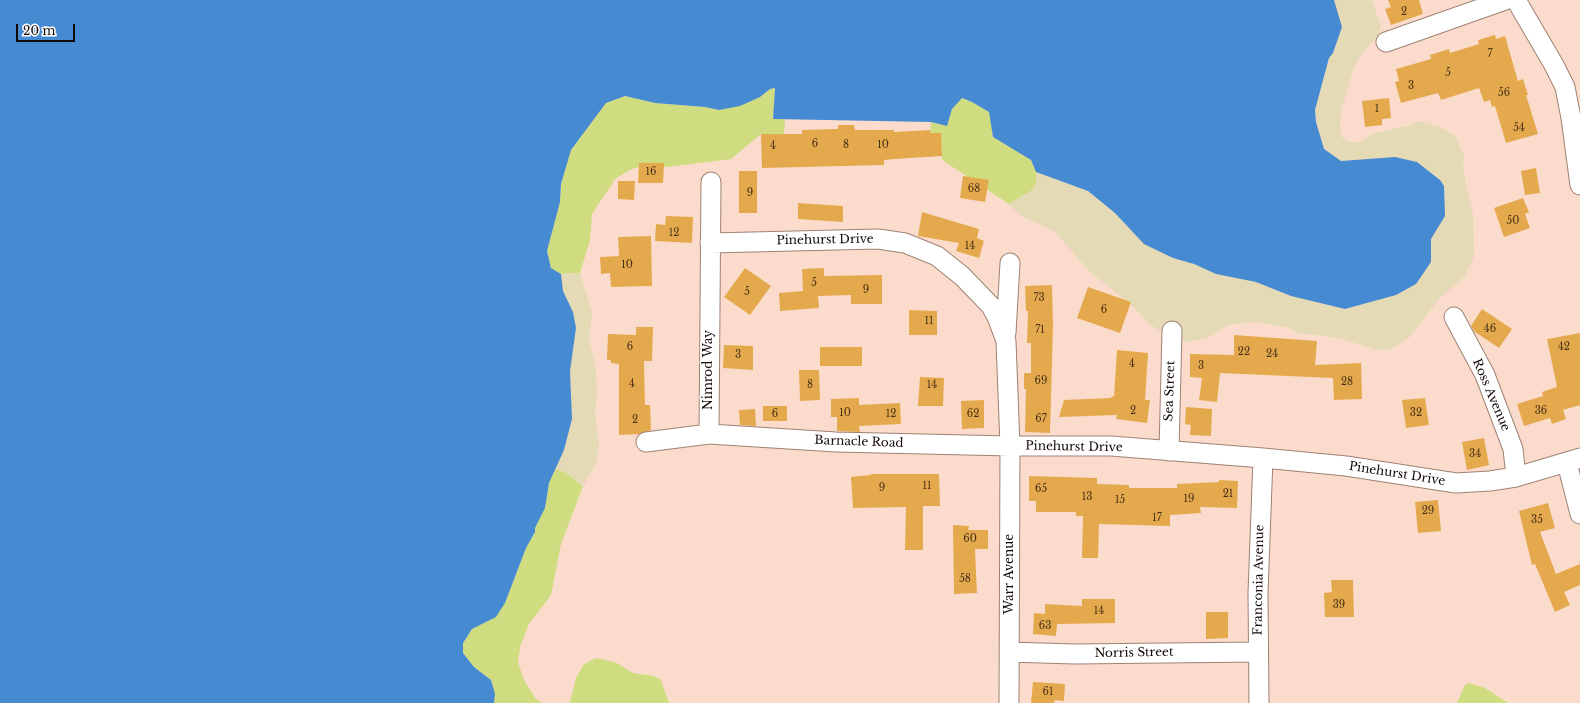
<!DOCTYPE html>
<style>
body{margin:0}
#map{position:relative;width:1580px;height:703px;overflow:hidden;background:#fbdccc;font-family:"Libre Baskerville",serif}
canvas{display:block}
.scale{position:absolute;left:16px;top:24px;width:59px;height:18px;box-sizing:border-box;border:2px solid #120905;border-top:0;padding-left:5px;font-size:12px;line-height:14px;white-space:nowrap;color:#120905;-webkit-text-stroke:3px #fff;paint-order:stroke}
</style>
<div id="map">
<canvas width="1580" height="703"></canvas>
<div class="scale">20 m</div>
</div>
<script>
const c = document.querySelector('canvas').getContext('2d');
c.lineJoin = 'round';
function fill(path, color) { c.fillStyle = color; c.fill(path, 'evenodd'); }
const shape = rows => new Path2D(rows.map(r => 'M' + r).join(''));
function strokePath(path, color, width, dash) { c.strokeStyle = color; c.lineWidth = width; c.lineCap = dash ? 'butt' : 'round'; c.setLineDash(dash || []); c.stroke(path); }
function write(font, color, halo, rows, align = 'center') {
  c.font = font + ' "Libre Baskerville",serif'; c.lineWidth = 3; c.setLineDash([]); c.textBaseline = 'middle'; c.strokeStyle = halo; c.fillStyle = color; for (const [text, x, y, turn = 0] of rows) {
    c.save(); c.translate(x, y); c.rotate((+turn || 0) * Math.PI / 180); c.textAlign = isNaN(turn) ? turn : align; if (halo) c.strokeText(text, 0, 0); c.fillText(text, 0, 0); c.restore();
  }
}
const green = shape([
 [775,88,773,119,785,119,784,134,761,134,731,159,667,167,647,165,632,169,616,178,592,214,590,240,580,273,561,274,551,268,547,251,560,202,561,184,571,150,606,103,625,96,655,103,705,107,719,110,760,97,770,89],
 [961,98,972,102,990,112,993,137,1031,160,1036,172,1036,184,1031,191,1009,204,942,160,941,133,930,133,931,122,947,126,952,109],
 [555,469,565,472,583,486,561,544,551,595,529,624,520,647,518,662,523,678,535,698,542,703,494,703,495,694,491,680,474,667,463,653,463,643,472,629,496,617,505,603,526,548,535,532,535,528,545,508,549,483],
 [596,658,615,662,633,673,654,676,661,680,669,703,570,703,576,678,584,664],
 [1469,683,1485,688,1508,703,1457,703,1465,685]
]);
const sand = shape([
 [1334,0,1372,0,1381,26,1379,35,1362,53,1353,70,1341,112,1340,131,1342,137,1349,142,1359,142,1375,133,1407,126,1419,121,1441,127,1455,136,1465,158,1463,165,1467,190,1473,214,1474,256,1465,276,1439,299,1409,338,1391,349,1377,350,1339,338,1298,333,1289,328,1257,322,1228,325,1208,338,1187,342,1175,340,1149,324,1134,307,1089,271,1055,232,1020,215,1009,204,1031,191,1036,184,1036,172,1088,191,1172,258,1194,264,1216,274,1256,282,1291,296,1345,309,1396,295,1416,284,1431,262,1431,239,1445,216,1440,180,1417,162,1395,157,1341,161,1324,149,1316,122,1315,110,1329,58,1333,53,1342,27],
 [580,273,592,312,589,339,596,369,597,394,595,412,599,445,596,463,583,486,565,472,555,469,564,450,572,420,570,371,576,328,573,312,563,291,561,274]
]);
const water = shape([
 [0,0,1334,0,1342,27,1333,53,1329,58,1315,110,1316,122,1324,149,1341,161,1395,157,1417,162,1440,180,1444,186,1445,216,1431,239,1431,262,1416,284,1396,295,1345,309,1291,296,1256,282,1216,274,1194,264,1173,258,1144,244,1115,213,1088,191,1036,172,1031,160,993,137,989,112,972,102,962,98,952,109,947,126,931,122,773,119,775,88,770,89,760,97,740,106,719,110,705,107,655,103,625,96,606,103,571,150,561,184,560,202,547,251,551,268,561,274,563,291,573,312,576,328,570,371,572,419,564,450,549,483,545,508,535,528,535,532,526,548,505,603,496,617,472,629,463,643,463,653,474,667,491,680,495,694,494,703,0,703]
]);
const building = shape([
 [1388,0,1419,0,1423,14,1391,25,1385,9,1391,7],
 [1495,35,1496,39,1505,36,1518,81,1523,79,1528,95,1526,95,1538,134,1506,143,1495,106,1492,107,1490,100,1484,102,1479,88,1441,100,1438,93,1401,103,1395,82,1399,81,1396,69,1431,59,1430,55,1449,49,1450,53,1479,44,1478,40],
 [1389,98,1391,118,1382,119,1382,125,1365,127,1362,101],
 [838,125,854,125,855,130,894,130,894,132,930,130,930,133,941,133,942,156,895,159,884,160,884,165,762,168,761,134,802,134,802,130,838,129],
 [639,163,664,163,663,183,638,183],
 [1536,168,1540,193,1525,195,1521,171],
 [739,171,757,171,757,213,739,213],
 [963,176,989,180,985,202,960,198],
 [618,181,635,181,634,200,618,199],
 [1523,198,1529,212,1525,214,1530,228,1504,237,1494,208],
 [798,203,843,206,843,222,798,219],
 [922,212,979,229,977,238,984,241,979,258,956,251,959,243,918,236],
 [666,216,693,217,692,243,655,241,656,224,665,225],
 [651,236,652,286,611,287,610,273,601,274,600,257,619,256,618,237],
 [745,268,771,286,750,315,724,297],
 [824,268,824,276,882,275,882,304,851,304,851,295,818,296,819,308,780,311,779,293,803,291,802,269],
 [1052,285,1053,325,1050,433,1025,432,1026,389,1024,389,1024,373,1031,373,1031,343,1027,343,1028,311,1026,311,1025,286],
 [1088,287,1131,302,1120,333,1077,318],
 [1482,309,1512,329,1499,348,1475,332,1471,326],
 [909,310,937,311,937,335,909,335],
 [636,327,653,327,652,361,644,361,645,405,650,405,651,430,639,434,619,435,619,364,611,363,611,360,607,360,608,334,636,335],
 [1580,333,1580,405,1563,410,1566,419,1552,424,1550,418,1524,426,1517,404,1543,396,1542,392,1557,387,1547,339],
 [1234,335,1317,341,1315,365,1361,363,1362,399,1334,400,1333,378,1220,373,1217,402,1199,400,1202,378,1190,377,1190,354,1234,355],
 [724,345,753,346,753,370,723,368],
 [820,347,862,347,862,366,820,366],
 [1117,350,1148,353,1145,400,1150,400,1147,423,1116,419,1117,415,1059,417,1064,400,1111,398,1112,396,1114,397],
 [799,370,819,370,820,400,800,401],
 [920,377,944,378,943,406,918,406],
 [859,398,859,405,900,403,901,424,859,426,860,432,837,431,837,417,831,417,831,399],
 [1425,398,1429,425,1406,428,1402,400],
 [984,400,984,428,962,429,961,401],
 [763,406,787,406,787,421,763,421],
 [1186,407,1212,409,1211,436,1190,435,1191,425,1185,424],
 [755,409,756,426,740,425,739,410],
 [1484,438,1489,465,1467,470,1462,442],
 [871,474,939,474,940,506,923,506,923,550,905,550,906,507,853,508,851,477,871,475],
 [1029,476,1097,478,1097,484,1129,485,1129,488,1177,488,1177,484,1219,482,1219,480,1238,481,1237,508,1200,507,1201,513,1170,515,1170,526,1099,524,1098,558,1082,558,1083,516,1076,516,1076,512,1036,512,1036,501,1029,501],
 [1438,500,1441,531,1418,533,1415,502],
 [1548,503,1555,528,1540,532,1556,574,1580,564,1580,585,1564,592,1570,605,1555,612,1535,564,1532,565,1519,511],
 [953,525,969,526,968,530,988,530,988,549,975,549,977,593,954,594],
 [1331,580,1353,580,1354,617,1325,617,1324,593,1332,592],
 [1082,599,1115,599,1115,623,1057,624,1056,636,1033,634,1034,613,1045,614,1045,604,1082,606],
 [1206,612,1228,612,1228,638,1206,639],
 [1033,682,1065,684,1064,701,1055,700,1054,703,1031,703]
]);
const minor = shape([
 [1516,0,1554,65,1565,87,1571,118,1580,185],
 [1386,42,1505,0],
 [710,243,878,239,905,243,937,256,962,276,991,306,997,317,1006,341,1010,446,1111,446,1263,458,1346,466,1456,483,1490,481,1516,477,1580,458],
 [1454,317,1485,375,1513,449,1516,477],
 [1006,333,1010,263],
 [709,434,836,442,1010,446,1009,703],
 [646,442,709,434,711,182],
 [1169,451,1172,331],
 [1567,463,1580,514],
 [1009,652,1074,654,1258,652],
 [1259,703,1258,593,1263,458]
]);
const numberNames = [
 ["2",1404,12],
 ["7",1490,54],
 ["5",1448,73],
 ["3",1411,86],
 ["56",1504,93],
 ["1",1377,109],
 ["54",1519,128],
 ["6",815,144],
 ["8",846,145],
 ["10",883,145],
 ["4",773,146],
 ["16",651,172],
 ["68",974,189],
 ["9",750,193],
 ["50",1513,221],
 ["12",674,233],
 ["14",970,246],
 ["10",627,265],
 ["5",814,283],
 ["9",866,290],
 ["5",747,292],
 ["73",1039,298],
 ["6",1104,310],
 ["11",929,321],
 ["46",1490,329],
 ["71",1040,330],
 ["6",630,347],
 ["42",1564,347],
 ["22",1244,352],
 ["24",1272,354],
 ["3",738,355],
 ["4",1132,364],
 ["3",1201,366],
 ["69",1041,381],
 ["28",1347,382],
 ["4",632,384],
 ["8",810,385],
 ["14",932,385],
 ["2",1133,411],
 ["36",1541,411],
 ["10",845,413],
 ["32",1416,413],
 ["6",775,414],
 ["12",891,414],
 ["62",973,414],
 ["67",1041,419],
 ["2",635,420],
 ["34",1475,454],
 ["11",927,486],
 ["9",882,488],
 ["65",1041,489],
 ["21",1228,494],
 ["13",1087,497],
 ["19",1189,499],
 ["15",1120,500],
 ["29",1428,511],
 ["17",1157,518],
 ["35",1537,520],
 ["60",970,539],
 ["58",965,579],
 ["39",1339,605],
 ["14",1099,611],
 ["63",1045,626],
 ["61",1048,692]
];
const streetNames = [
 ["Pinehurst Drive",825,240,-1],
 ["Nimrod Way",709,370,-90],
 ["Sea Street",1170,391,-88],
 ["Ross Avenue",1491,395,67],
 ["Barnacle Road",859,442,2],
 ["Pinehurst Drive",1074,447,1],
 ["Pinehurst Drive",1397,474,9],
 ["Warr Avenue",1010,574,-90],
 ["Franconia Avenue",1259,580,-89],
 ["Norris Street",1134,653,-1]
];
fill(green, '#cfdc7f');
fill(sand, '#e4dab5');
fill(water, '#468ad2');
fill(building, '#e5a94d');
strokePath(minor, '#9e8273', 21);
strokePath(minor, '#fff', 19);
write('10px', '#473117', null, numberNames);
write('12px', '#120905', '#fff', streetNames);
</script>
